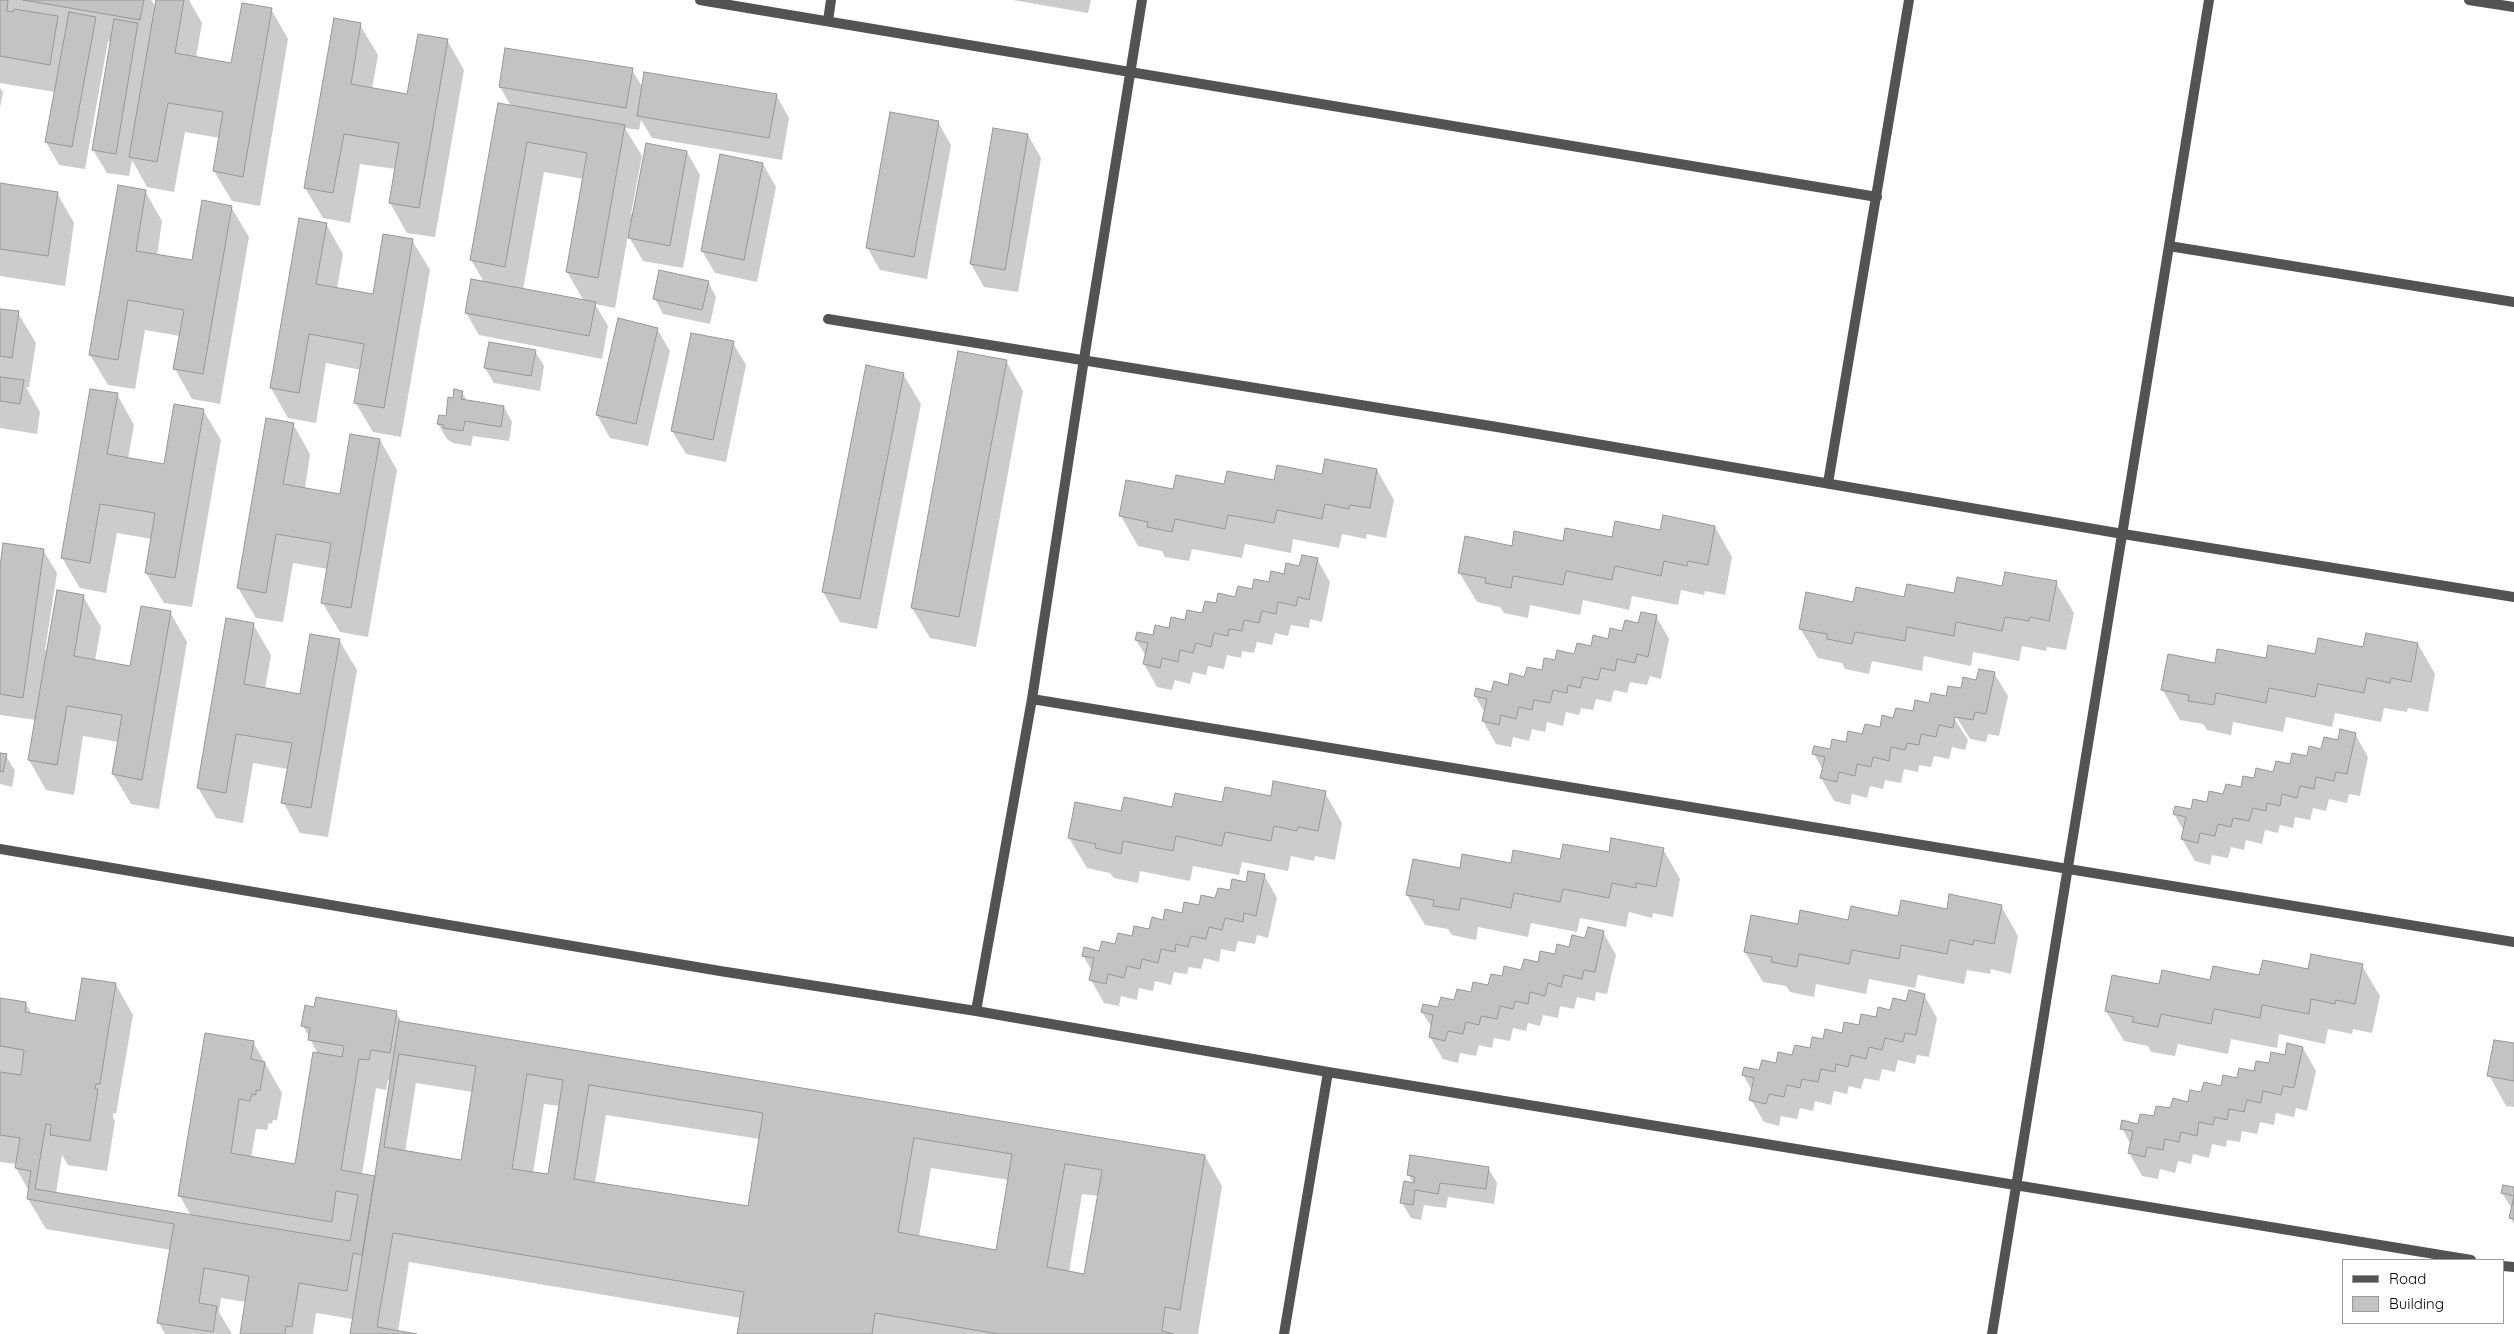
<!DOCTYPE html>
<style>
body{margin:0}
#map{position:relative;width:2514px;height:1334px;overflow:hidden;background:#fff;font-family:Quicksand,sans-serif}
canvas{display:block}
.legend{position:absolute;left:2342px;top:1259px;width:162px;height:65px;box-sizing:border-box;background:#fff;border:1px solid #999;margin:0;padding:6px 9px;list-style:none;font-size:15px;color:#000}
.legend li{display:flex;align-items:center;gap:10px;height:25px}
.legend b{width:25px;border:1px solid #999}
</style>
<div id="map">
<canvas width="2514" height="1334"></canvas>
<ul class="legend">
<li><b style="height:6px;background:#535353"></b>Road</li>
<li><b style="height:14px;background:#c3c3c3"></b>Building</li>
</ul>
</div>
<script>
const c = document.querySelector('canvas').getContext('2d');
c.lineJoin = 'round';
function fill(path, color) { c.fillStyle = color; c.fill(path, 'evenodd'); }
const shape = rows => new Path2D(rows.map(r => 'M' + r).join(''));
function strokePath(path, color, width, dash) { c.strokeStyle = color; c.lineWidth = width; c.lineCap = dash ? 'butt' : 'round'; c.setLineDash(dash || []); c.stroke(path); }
const shadow = shape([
 [0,0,151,0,156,7,157,0,189,0,202,23,196,58,232,64,271,9,288,39,260,206,232,201,214,171,220,138,185,132,174,192,147,187,132,160,129,176,107,173,93,150,112,42,108,41,85,169,59,165,46,142,55,92,0,83],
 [1013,0,1091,0,1088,13],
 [360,25,378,55,372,89,408,95,447,40,464,70,435,237,407,233,390,203,396,169,360,164,350,223,323,218,305,188],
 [506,50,632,70,643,88,776,95,789,118,782,160,652,138,641,120,639,130,625,128,642,156,631,214,634,215,687,152,700,175,683,268,643,261,628,235,615,308,595,304,608,326,602,359,479,335,466,313,484,282,471,260,511,106,500,87],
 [544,172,584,179,567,272,584,301,523,290],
 [0,88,3,92,0,108],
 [938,122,951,145,927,279,880,270,867,247],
 [1028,135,1041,158,1018,292,984,287,971,264],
 [763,164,776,187,757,282,715,273,702,251],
 [0,185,57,193,74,223,65,286,0,276],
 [145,191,162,221,157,256,193,262,231,207,249,237,220,404,192,399,175,369,180,336,145,330,135,389,108,385,90,355],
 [326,224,343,254,337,289,374,295,412,240,430,270,401,437,373,432,355,402,361,370,326,363,316,423,288,418,271,388],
 [708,282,716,297,710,324,663,314,655,299],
 [0,310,18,313,36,343,29,387,26,387,40,412,37,434,0,428],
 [657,329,670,351,648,446,610,438,597,415],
 [733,343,746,365,726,462,686,454,672,431],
 [535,351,544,366,540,391,494,383,485,368],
 [1006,361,1023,391,976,647,930,638,912,608],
 [903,374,921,404,877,629,840,622,823,592],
 [462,392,467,401,504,407,512,422,509,441,473,436,471,446,453,443,447,439,438,424,447,417,454,399],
 [117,394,134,425,128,459,165,465,203,410,221,440,192,607,164,603,146,573,152,539,117,533,106,593,80,588,62,558],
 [293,424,310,454,305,489,341,495,380,440,397,470,368,637,340,632,322,602,328,569,293,563,283,622,256,618,238,588],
 [1377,470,1394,500,1386,538,1367,534,1366,539,1342,534,1339,548,1293,539,1291,553,1245,544,1242,558,1192,549,1189,561,1165,557,1162,551,1138,546,1121,516,1174,491],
 [1715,527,1732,557,1725,595,1705,591,1704,595,1681,590,1678,605,1632,596,1629,610,1583,600,1580,615,1530,605,1528,618,1504,613,1500,607,1477,602,1459,572,1513,547],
 [43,550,57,573,45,650,48,651,83,596,101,627,95,661,131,667,170,612,187,642,159,809,131,804,113,774,119,742,83,736,74,795,46,790,29,760,36,720,0,715,0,576],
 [1317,559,1330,582,1322,622,1310,619,1309,628,1291,625,1288,636,1275,633,1272,645,1257,642,1254,653,1242,651,1241,658,1227,655,1224,669,1208,666,1206,675,1193,672,1190,684,1175,680,1172,690,1157,687,1144,664,1146,656,1136,640,1154,636,1203,614,1217,605,1236,599],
 [2056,583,2074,613,2066,650,2047,647,2046,651,2022,646,2019,661,1973,652,1971,666,1924,656,1922,671,1872,661,1869,674,1845,669,1842,663,1818,658,1800,628,1854,603],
 [1656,616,1669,639,1661,679,1650,676,1647,685,1630,682,1627,693,1614,690,1611,702,1596,699,1593,710,1581,708,1579,715,1566,712,1563,726,1547,722,1545,732,1532,729,1529,741,1513,737,1511,747,1496,744,1483,721,1485,713,1475,696,1492,693,1543,671,1556,662,1575,656],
 [253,624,271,655,265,689,301,695,339,640,357,670,328,837,300,833,283,802,288,769,253,763,243,823,216,818,198,788],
 [2418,644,2435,674,2428,712,2408,708,2407,712,2384,708,2381,722,2335,713,2332,727,2286,717,2283,732,2233,722,2231,735,2207,730,2203,724,2180,720,2162,689,2216,664],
 [1994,673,2008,696,1999,736,1988,734,1986,742,1970,739,1957,718,1954,718,1968,740,1965,750,1952,747,1949,759,1934,756,1931,767,1919,765,1918,772,1904,769,1901,783,1885,780,1883,789,1870,786,1867,798,1852,794,1850,805,1834,801,1821,778,1823,770,1814,754,1831,751,1881,729,1894,719,1914,713],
 [2355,734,2368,757,2360,796,2349,794,2347,803,2329,799,2326,811,2313,808,2310,820,2295,817,2293,828,2280,825,2278,833,2265,830,2262,844,2246,840,2244,850,2231,847,2228,858,2212,855,2210,865,2195,861,2182,839,2184,831,2174,814,2192,811,2242,789,2255,779,2274,773],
 [0,754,6,756,15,771,12,787,0,784],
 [1325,793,1342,823,1335,860,1315,856,1314,861,1291,856,1288,871,1242,862,1239,875,1193,866,1190,881,1140,871,1138,883,1114,878,1110,873,1087,868,1069,838,1122,813],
 [1663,849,1680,879,1673,917,1653,913,1652,918,1629,912,1626,927,1580,918,1577,932,1531,923,1528,937,1478,927,1476,940,1452,935,1448,929,1425,925,1407,895,1461,869],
 [1264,875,1277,898,1268,938,1257,935,1255,944,1238,941,1235,952,1221,949,1219,962,1204,958,1201,969,1189,967,1187,974,1174,972,1171,985,1155,981,1153,991,1139,988,1137,1000,1121,996,1119,1006,1104,1003,1091,980,1093,972,1083,956,1100,953],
 [2001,906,2018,936,2011,974,1991,969,1990,974,1967,970,1964,984,1918,975,1915,988,1869,979,1866,994,1816,984,1814,997,1790,992,1786,986,1763,982,1745,952,1799,926],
 [1603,932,1616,955,1607,994,1596,992,1595,1001,1577,997,1574,1009,1560,1006,1558,1018,1543,1015,1540,1026,1528,1023,1526,1031,1513,1028,1510,1041,1494,1038,1492,1048,1479,1045,1476,1056,1460,1053,1458,1063,1443,1059,1430,1037,1432,1028,1422,1012,1439,1009,1489,987,1503,978,1522,971],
 [2362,966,2380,996,2372,1033,2353,1029,2352,1034,2328,1029,2325,1044,2279,1034,2277,1048,2231,1039,2228,1054,2178,1044,2175,1056,2151,1052,2148,1046,2124,1041,2106,1011,2160,986],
 [116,985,133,1015,116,1114,113,1113,113,1117,115,1121,107,1171,68,1165,62,1155,56,1193,191,1216,180,1196,253,1042,282,1093,277,1120,273,1120,272,1124,269,1123,267,1130,256,1129,251,1158,296,1165,318,1054,303,1026,396,1012,402,1023,1205,1156,1222,1186,1198,1334,738,1334,741,1318,409,1262,398,1332,410,1334,351,1334,353,1319,316,1313,313,1334,241,1334,246,1302,221,1298,219,1312,232,1334,165,1334,159,1323,171,1250,46,1229,28,1199,29,1191,16,1168,17,1164,0,1162,0,999,26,1003,32,1015,76,1022],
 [388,1080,391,1080,376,1177,362,1175,376,1088,386,1090],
 [416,1083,473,1092,462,1161,405,1152],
 [544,1104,560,1106,549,1176,533,1173],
 [606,1115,760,1139,749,1208,595,1183],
 [931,1168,1009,1180,997,1252,919,1237],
 [1082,1194,1099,1196,1085,1275,1069,1272],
 [1924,995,1937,1018,1929,1057,1917,1055,1915,1064,1898,1060,1895,1072,1882,1069,1879,1081,1864,1078,1861,1089,1849,1086,1847,1094,1834,1091,1831,1105,1815,1101,1813,1111,1800,1108,1797,1119,1781,1116,1779,1126,1764,1122,1751,1100,1753,1092,1743,1075,1760,1072,1810,1050,1824,1041,1843,1034],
 [2514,1045,2514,1107,2506,1106,2489,1075],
 [2303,1048,2316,1071,2307,1111,2296,1108,2294,1117,2276,1113,2274,1125,2260,1122,2257,1134,2242,1131,2240,1142,2227,1140,2226,1147,2212,1144,2209,1158,2193,1154,2191,1164,2178,1161,2175,1173,2160,1169,2158,1179,2142,1176,2129,1153,2131,1145,2122,1128,2139,1126],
 [1488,1168,1497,1183,1494,1204,1448,1197,1446,1208,1424,1205,1421,1220,1411,1218,1402,1203,1413,1184,1409,1175],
 [2514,1188,2514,1224,2510,1217,2512,1209,2502,1193]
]);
const building = shape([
 [0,0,8,0,7,11,13,12,14,9,58,16,50,65,0,56,0,0],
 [23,0,144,0,140,20,23,0],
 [156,0,184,0,175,53,231,63,242,3,272,8,243,177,213,171,223,112,168,103,157,162,129,157,156,0],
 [69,12,96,17,72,147,45,142,69,12],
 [334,18,361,23,351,84,407,94,418,34,448,39,419,208,389,203,399,143,344,134,333,193,304,188,334,18],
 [114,19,138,23,116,154,92,150,114,19],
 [505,48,633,68,626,108,499,87,505,48],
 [644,72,777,94,769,138,637,116,644,72],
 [498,103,625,125,598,278,566,272,587,153,527,142,505,267,470,260,498,103],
 [890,112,939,121,914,257,866,248,890,112],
 [993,128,1028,134,1005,270,970,264,993,128],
 [646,143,687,151,670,246,628,238,646,143],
 [720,154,763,163,744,260,701,251,720,154],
 [0,183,58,192,48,256,0,249,0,183],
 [118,185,146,190,136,251,192,260,202,200,232,206,203,374,173,369,184,310,128,300,118,360,89,355,118,185],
 [299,218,327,223,316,284,373,294,383,234,413,239,384,408,354,403,364,344,309,334,299,393,270,388,299,218],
 [659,270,709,281,702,310,653,299,659,270],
 [471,279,596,302,589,336,465,313,471,279],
 [0,309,19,311,12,358,0,356,0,309],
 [618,318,658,328,636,424,596,415,618,318],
 [691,333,734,341,713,440,671,431,691,333],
 [489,342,536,350,531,376,484,368,489,342],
 [958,351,1007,360,959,617,911,608,958,351],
 [866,365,904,373,860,599,822,592,866,365],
 [0,377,24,380,20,404,0,401,0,377],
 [90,389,118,393,107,454,164,464,174,404,204,409,175,578,145,573,155,513,100,504,90,563,61,558,90,389],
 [454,389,463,391,461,399,504,406,501,427,465,421,463,431,443,428,444,425,437,424,439,415,446,416,448,397,453,398,454,389],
 [266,418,294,423,283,484,340,494,350,434,380,439,351,608,321,603,331,543,276,534,266,593,237,588,266,418],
 [1325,459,1377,469,1370,508,1350,505,1349,509,1325,504,1322,519,1277,510,1274,523,1228,515,1225,529,1175,519,1172,532,1147,527,1148,522,1119,516,1126,480,1173,489,1176,475,1224,484,1227,471,1274,480,1277,465,1322,474,1325,459],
 [1663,515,1715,526,1708,565,1688,561,1687,566,1664,561,1661,576,1615,566,1612,580,1566,571,1563,585,1513,576,1511,588,1485,583,1486,578,1458,573,1465,536,1512,546,1514,531,1563,541,1565,528,1612,537,1615,521,1660,530,1663,515],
 [3,543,44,549,23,698,0,694,0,567,3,543],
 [1302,555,1318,558,1309,600,1298,597,1296,606,1278,602,1276,614,1262,611,1259,623,1244,620,1242,631,1229,629,1228,636,1214,633,1211,647,1196,643,1193,653,1180,650,1178,662,1162,658,1160,668,1143,664,1148,643,1135,640,1137,632,1153,635,1155,625,1169,628,1171,617,1185,620,1187,610,1202,613,1205,601,1216,603,1218,593,1235,597,1238,586,1252,589,1254,579,1269,582,1271,571,1284,574,1286,563,1299,566,1302,555],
 [2005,572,2057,581,2049,621,2030,617,2029,621,2005,617,2002,631,1956,622,1954,636,1907,627,1905,641,1855,632,1852,644,1827,639,1827,634,1799,629,1806,592,1853,602,1856,587,1904,597,1907,584,1954,593,1957,577,2002,586,2005,572],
 [57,590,84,595,74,656,130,666,141,606,171,611,142,780,112,774,122,715,67,706,57,765,28,760,57,590],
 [1641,612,1657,615,1648,657,1637,654,1635,663,1617,659,1615,671,1601,668,1598,680,1583,677,1580,688,1568,685,1567,693,1553,690,1550,703,1534,700,1532,710,1519,707,1516,719,1501,715,1499,725,1482,721,1487,699,1474,696,1476,688,1491,692,1494,681,1508,685,1510,673,1524,677,1527,667,1542,670,1544,658,1555,660,1557,650,1574,654,1577,643,1591,646,1593,635,1608,639,1610,628,1622,631,1625,620,1638,623,1641,612],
 [226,618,254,623,244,684,300,694,310,634,340,639,311,808,281,803,292,743,236,734,226,793,197,788,226,618],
 [2366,633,2418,643,2411,682,2391,678,2390,683,2367,678,2364,693,2318,684,2315,697,2269,688,2266,703,2216,693,2214,705,2188,701,2189,695,2161,690,2168,654,2215,663,2217,649,2266,658,2268,645,2315,654,2318,638,2363,647,2366,633],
 [1979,669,1995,672,1986,714,1975,712,1973,720,1955,717,1953,728,1939,725,1936,737,1921,734,1919,745,1907,743,1905,750,1891,747,1889,761,1873,757,1871,767,1857,764,1855,776,1839,772,1837,782,1820,778,1825,757,1812,754,1814,746,1830,749,1832,739,1846,742,1848,731,1862,734,1865,724,1880,727,1882,715,1893,718,1896,708,1913,711,1915,700,1929,703,1931,693,1946,696,1948,686,1961,688,1963,677,1976,680,1979,669],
 [2340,729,2356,733,2347,774,2336,772,2334,781,2316,777,2314,789,2300,786,2297,798,2282,794,2280,806,2267,803,2266,811,2253,808,2249,821,2233,818,2231,827,2218,824,2215,836,2200,833,2198,843,2181,839,2186,817,2173,814,2175,806,2191,809,2193,799,2207,802,2209,791,2223,794,2226,784,2241,787,2243,776,2254,778,2256,768,2273,772,2276,761,2290,764,2292,753,2307,756,2309,746,2321,749,2324,737,2338,740,2340,729],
 [0,753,7,754,3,772,0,771,0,753],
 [1273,781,1326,791,1318,831,1298,827,1297,831,1274,826,1271,841,1225,832,1222,846,1176,836,1173,851,1123,841,1121,854,1095,848,1096,844,1068,838,1075,802,1121,811,1124,797,1172,807,1175,793,1222,802,1225,787,1271,796,1273,781],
 [1611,838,1664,848,1656,887,1636,883,1636,888,1612,883,1609,898,1563,889,1560,902,1514,893,1511,908,1461,898,1459,910,1433,906,1434,900,1406,895,1413,859,1460,868,1462,854,1511,863,1513,850,1560,859,1563,844,1609,852,1611,838],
 [1248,871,1265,874,1256,916,1244,913,1243,922,1225,918,1222,930,1209,927,1206,939,1191,936,1188,947,1176,944,1175,952,1161,949,1158,963,1142,959,1140,969,1127,966,1124,978,1108,974,1106,984,1089,980,1094,958,1082,956,1084,947,1099,951,1102,941,1115,944,1118,933,1132,936,1134,926,1149,929,1152,917,1163,920,1165,909,1182,913,1184,902,1199,905,1201,895,1215,898,1218,888,1230,890,1232,879,1246,882,1248,871],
 [1949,894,2002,905,1994,944,1974,940,1973,945,1950,940,1947,954,1901,945,1899,959,1852,950,1849,964,1799,954,1797,967,1771,962,1772,957,1744,952,1751,915,1798,924,1800,910,1848,920,1851,906,1898,916,1901,900,1947,909,1949,894],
 [1588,927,1604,931,1595,972,1584,970,1582,979,1564,975,1561,987,1548,983,1545,996,1530,992,1528,1004,1515,1001,1513,1009,1500,1006,1497,1019,1481,1016,1479,1025,1466,1022,1463,1034,1448,1031,1445,1041,1429,1037,1433,1015,1421,1012,1423,1004,1438,1007,1441,997,1454,1000,1457,989,1471,992,1473,982,1488,985,1491,974,1502,976,1504,966,1521,970,1524,959,1538,962,1540,951,1555,954,1557,944,1569,947,1572,935,1585,938,1588,927],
 [2311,954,2363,964,2355,1004,2336,1000,2335,1004,2311,999,2309,1014,2262,1005,2260,1018,2214,1009,2211,1024,2161,1014,2158,1027,2132,1022,2134,1017,2105,1011,2112,975,2159,984,2162,970,2210,980,2213,966,2259,975,2263,960,2308,969,2311,954],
 [82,978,116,983,100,1084,96,1084,95,1089,98,1089,90,1141,50,1135,51,1125,46,1124,35,1189,350,1241,358,1195,336,1191,332,1222,178,1196,205,1033,254,1041,251,1059,265,1062,260,1091,256,1090,256,1095,252,1094,250,1101,239,1099,231,1153,295,1164,313,1052,342,1057,344,1046,308,1040,310,1028,301,1026,305,1005,314,1007,316,997,397,1011,390,1053,371,1050,369,1060,359,1059,341,1170,375,1176,362,1255,353,1253,347,1291,299,1283,292,1327,286,1326,285,1334,240,1334,249,1276,204,1268,199,1303,217,1306,213,1332,157,1323,174,1224,27,1199,31,1171,15,1168,20,1138,0,1135,0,1072,21,1075,24,1050,0,1046,0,998,26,1002,25,1012,75,1021,82,978],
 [1909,990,1925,994,1916,1035,1905,1033,1903,1042,1885,1038,1882,1050,1869,1047,1866,1059,1851,1055,1848,1067,1836,1064,1835,1072,1821,1069,1818,1082,1802,1079,1800,1088,1787,1085,1784,1097,1769,1094,1766,1104,1749,1100,1754,1078,1742,1075,1744,1067,1759,1070,1762,1060,1776,1063,1778,1052,1792,1055,1795,1045,1810,1048,1812,1037,1823,1039,1825,1029,1842,1033,1844,1022,1859,1025,1861,1014,1876,1017,1878,1007,1890,1010,1893,998,1906,1001,1909,990],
 [399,1021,1205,1155,1180,1310,1165,1307,1162,1331,1174,1334,998,1334,875,1313,872,1334,737,1334,744,1292,393,1233,377,1327,417,1334,350,1334,399,1021],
 [399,1054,476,1066,461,1160,384,1147,399,1054],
 [527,1074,563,1080,548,1174,512,1169,527,1074],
 [589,1085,763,1113,748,1206,574,1179,589,1085],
 [914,1138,1012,1154,996,1250,898,1232,914,1138],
 [1065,1164,1102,1170,1084,1274,1047,1267,1065,1164],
 [2494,1040,2514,1043,2514,1081,2487,1076,2494,1040],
 [2287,1043,2303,1047,2294,1088,2283,1086,2281,1095,2263,1091,2261,1103,2247,1100,2244,1112,2229,1109,2227,1120,2215,1117,2213,1125,2199,1122,2197,1136,2181,1132,2179,1142,2165,1139,2163,1150,2147,1147,2145,1157,2128,1153,2133,1131,2120,1129,2122,1120,2138,1124,2140,1114,2154,1116,2156,1106,2170,1108,2173,1098,2188,1102,2190,1090,2201,1092,2204,1082,2221,1086,2223,1075,2237,1078,2239,1068,2254,1071,2256,1061,2269,1063,2271,1052,2285,1055,2287,1043],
 [1410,1155,1489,1167,1486,1189,1440,1183,1438,1194,1415,1190,1413,1205,1400,1203,1404,1181,1414,1183,1415,1177,1407,1175,1410,1155],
 [2503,1185,2514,1187,2514,1219,2509,1218,2514,1196,2501,1193,2503,1185]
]);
const street = shape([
 [700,0,1877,197],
 [2469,0,2514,7],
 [828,21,831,0],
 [2169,246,2514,302],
 [828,319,1497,427,2123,534,2514,597],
 [1828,483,1909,0],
 [1032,699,2514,942],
 [0,849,720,971,976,1011,1328,1072,2471,1260],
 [976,1011,1032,699,1084,359,1142,0],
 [2503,1266,2514,1267],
 [1284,1334,1328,1072],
 [1992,1334,2209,0]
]);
fill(shadow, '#0003');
fill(building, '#c3c3c3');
strokePath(building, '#979797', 1);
strokePath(street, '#535353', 10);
</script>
